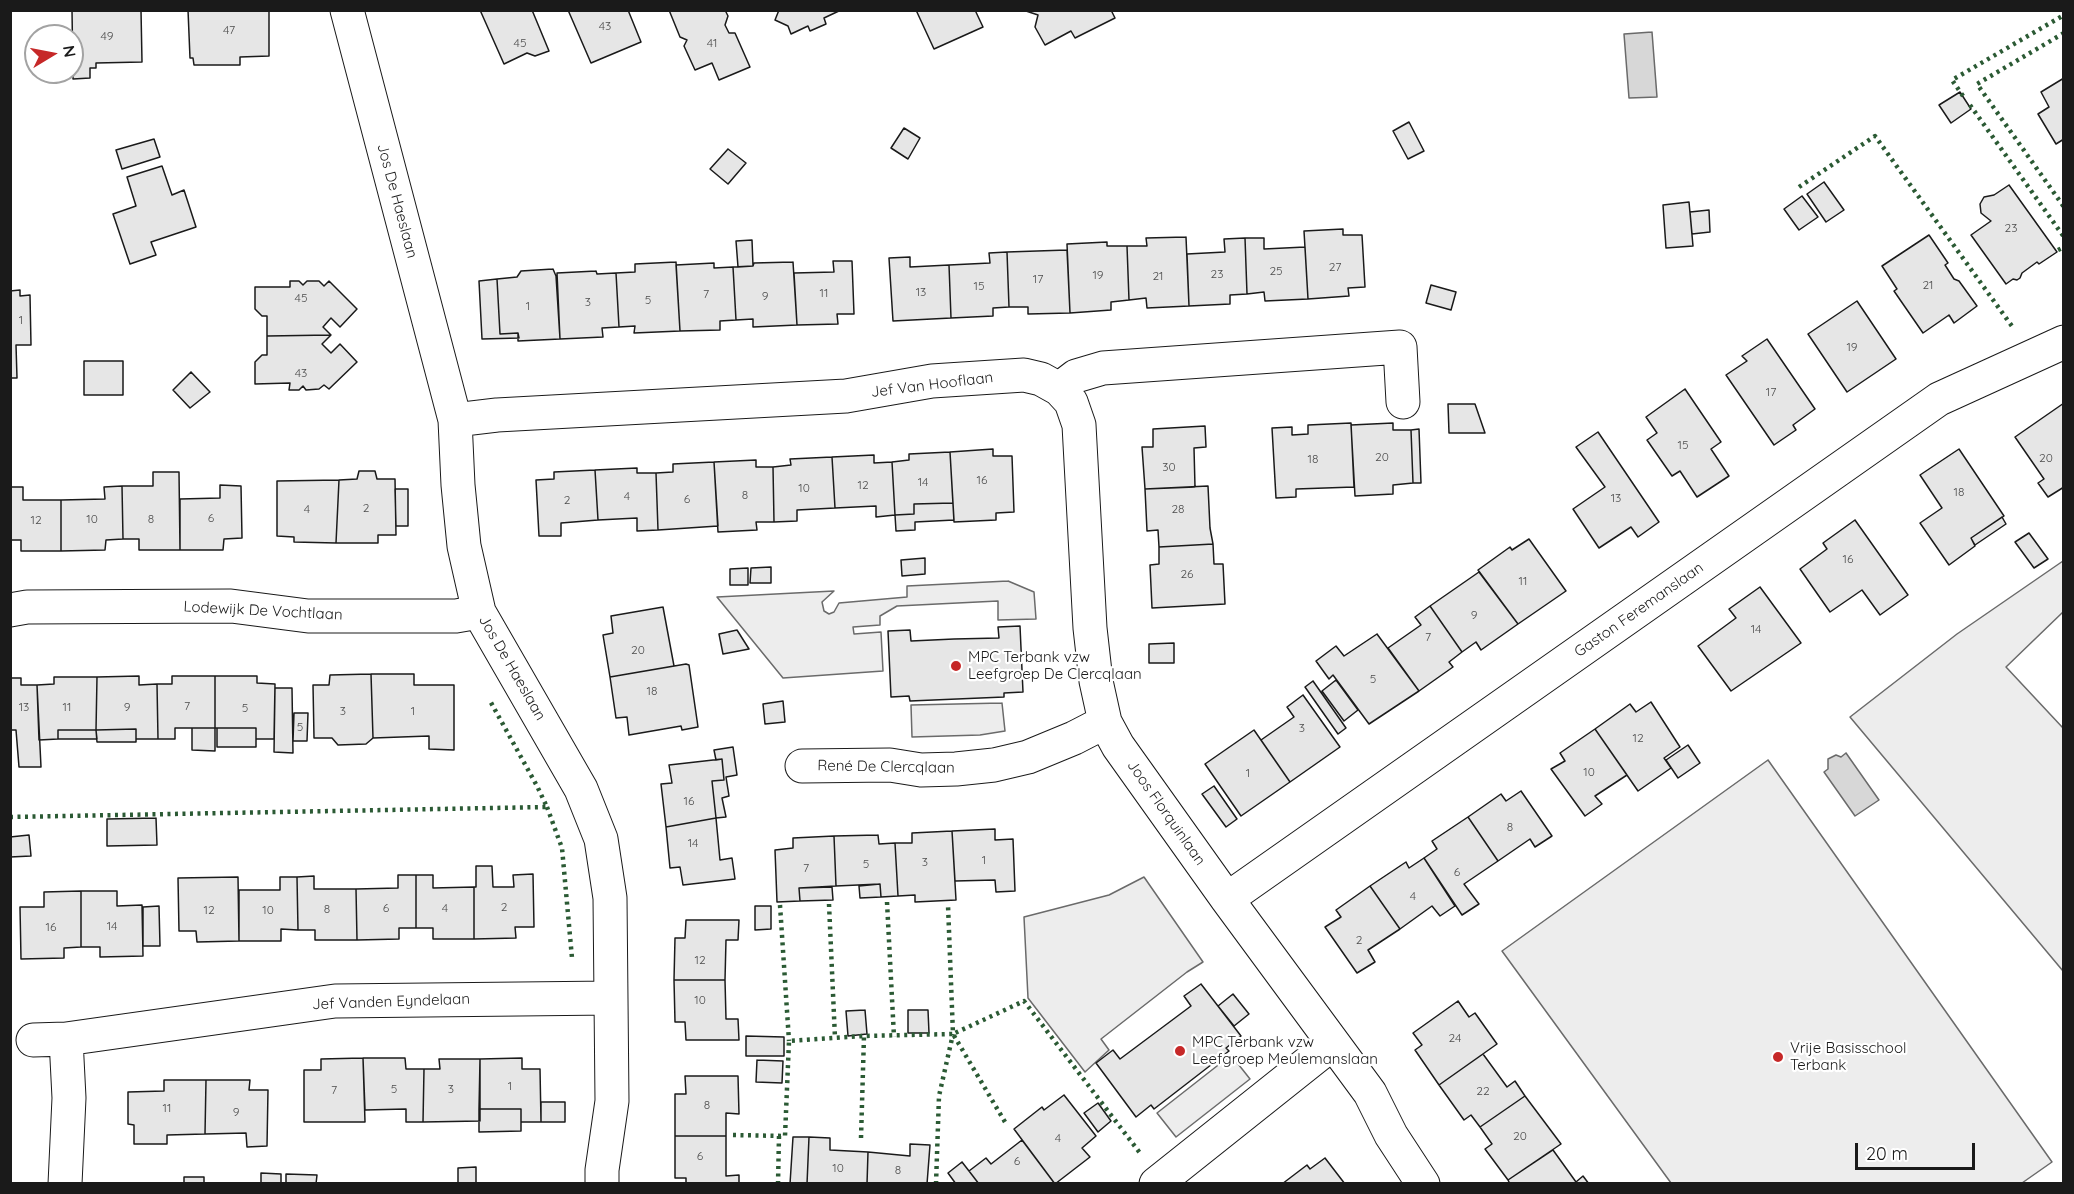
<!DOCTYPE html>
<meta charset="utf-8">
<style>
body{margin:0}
#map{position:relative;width:2074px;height:1194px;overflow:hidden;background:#fff;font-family:Quicksand,sans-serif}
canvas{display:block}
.frame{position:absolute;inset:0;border:12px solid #1a1a1a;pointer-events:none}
.north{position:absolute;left:24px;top:24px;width:60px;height:60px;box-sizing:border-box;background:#fff;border:2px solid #a3a3a3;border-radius:50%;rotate:80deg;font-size:16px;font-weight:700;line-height:24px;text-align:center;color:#1a1a1a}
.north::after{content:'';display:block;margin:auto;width:21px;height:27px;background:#c62828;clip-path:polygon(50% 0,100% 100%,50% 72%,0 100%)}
.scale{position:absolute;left:1855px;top:1143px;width:120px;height:27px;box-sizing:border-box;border:3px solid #1a1a1a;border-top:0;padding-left:8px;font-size:18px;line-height:21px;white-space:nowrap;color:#1a1a1a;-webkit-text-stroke:4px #fff;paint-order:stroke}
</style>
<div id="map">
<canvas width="2074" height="1194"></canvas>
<div class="frame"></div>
<div class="north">N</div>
<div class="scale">20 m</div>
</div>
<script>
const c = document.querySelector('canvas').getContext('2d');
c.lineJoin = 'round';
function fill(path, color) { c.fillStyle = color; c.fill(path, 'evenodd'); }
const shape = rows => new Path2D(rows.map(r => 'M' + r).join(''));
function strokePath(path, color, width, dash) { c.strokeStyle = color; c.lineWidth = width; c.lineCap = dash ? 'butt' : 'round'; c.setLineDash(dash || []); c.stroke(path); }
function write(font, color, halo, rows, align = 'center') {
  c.font = font + ' Quicksand,sans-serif'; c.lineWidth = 4.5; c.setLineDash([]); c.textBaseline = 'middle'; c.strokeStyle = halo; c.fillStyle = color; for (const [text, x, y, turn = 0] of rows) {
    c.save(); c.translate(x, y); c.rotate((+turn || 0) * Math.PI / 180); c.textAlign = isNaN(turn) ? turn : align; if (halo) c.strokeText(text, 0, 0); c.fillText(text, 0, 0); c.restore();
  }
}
const green = shape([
 [2063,561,2063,612,2006,667,2063,728,2063,971,1850,717,1957,634,2063,561],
 [1008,581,1034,592,1036,619,998,620,998,601,897,606,880,616,880,625,853,627,854,634,881,632,883,671,783,678,717,597,834,591,822,602,824,611,829,614,834,612,839,603,907,597,907,586,1008,581],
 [1002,703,1005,731,980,735,912,737,911,705,1002,703],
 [1768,760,2052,1162,2022,1183,1671,1183,1502,951,1768,760],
 [1144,877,1203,962,1187,972,1101,1039,1109,1050,1085,1072,1028,998,1024,917,1109,895,1144,877],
 [1231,1055,1250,1079,1176,1137,1157,1113,1231,1055]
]);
const water = shape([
 [1652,32,1657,97,1629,98,1624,34,1652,32],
 [1846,753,1879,800,1855,816,1824,772,1828,769,1828,759,1836,755,1841,757,1846,753]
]);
const building = shape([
 [72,10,141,10,142,62,96,63,96,68,90,68,90,78,73,79,72,10],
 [188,10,269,10,269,56,240,57,240,65,194,65,193,58,190,58,188,10],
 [480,10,532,10,549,51,535,56,527,53,504,64,480,10],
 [568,10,628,10,641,42,591,63,568,10],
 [669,10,725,10,728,16,725,25,729,33,735,33,750,67,719,80,712,63,695,70,684,46,687,40,680,37,669,10],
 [779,10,841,10,824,18,826,24,810,31,808,26,791,34,788,26,775,20,779,10],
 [916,10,975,10,983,27,934,49,916,10],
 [1023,10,1111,10,1115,18,1075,38,1071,31,1045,45,1035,27,1038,15,1023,10],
 [2064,78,2064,139,2056,144,2038,114,2049,107,2041,92,2064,78],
 [1960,92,1971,109,1951,123,1939,105,1960,92],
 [1409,122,1424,151,1408,159,1393,131,1409,122],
 [904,128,920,138,908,159,891,148,904,128],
 [154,139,160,157,122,169,116,150,154,139],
 [728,149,746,163,728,184,710,169,728,149],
 [162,166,172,195,184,190,196,227,151,242,156,255,130,264,113,214,136,206,127,177,162,166],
 [1824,182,1844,210,1826,222,1807,194,1824,182],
 [2009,185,2057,252,2039,264,2037,262,2022,273,2020,278,2017,280,2013,279,2006,284,1971,235,1991,221,1981,213,1980,204,1984,197,1994,195,2009,185],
 [1802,196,1818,217,1799,230,1784,209,1802,196],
 [1689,202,1693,246,1666,248,1663,205,1689,202],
 [1709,210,1710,232,1692,234,1690,212,1709,210],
 [1343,229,1343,235,1362,235,1365,287,1348,288,1349,296,1308,299,1304,231,1343,229],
 [1929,235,1948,263,1945,265,1954,279,1959,281,1977,306,1954,323,1949,315,1923,333,1894,291,1897,289,1882,266,1929,235],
 [1186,237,1189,306,1147,308,1146,298,1129,300,1127,246,1147,246,1146,238,1186,237],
 [1245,238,1247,294,1230,295,1230,304,1189,306,1187,254,1225,252,1224,239,1245,238],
 [1245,238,1264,238,1264,249,1305,247,1308,299,1265,301,1264,292,1247,294,1245,238],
 [752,240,753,266,738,267,736,241,752,240],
 [1107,242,1107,246,1127,246,1129,300,1111,302,1111,310,1070,313,1067,244,1107,242],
 [1067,250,1070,313,1028,314,1028,307,1009,307,1007,252,1067,250],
 [1007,252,1009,307,993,308,993,316,951,318,949,265,990,263,989,253,1007,252],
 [910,257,910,267,949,265,951,318,893,321,889,258,910,257],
 [833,261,852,261,854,314,837,314,838,324,797,325,794,273,834,272,833,261],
 [676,262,680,331,634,333,635,326,619,327,616,273,635,272,635,264,676,262],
 [793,262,797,325,753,327,753,319,736,320,733,267,753,266,754,263,793,262],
 [714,263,714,268,733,267,736,320,720,321,720,330,680,331,676,265,714,263],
 [553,269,556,276,560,339,518,341,518,333,500,334,497,279,517,277,521,271,553,269],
 [596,271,597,274,616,273,619,327,602,328,603,337,560,339,557,273,596,271],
 [497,279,500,334,518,333,519,338,482,339,479,281,497,279],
 [290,281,299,281,303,285,307,281,319,281,324,286,329,281,357,309,340,327,331,318,323,327,331,335,267,336,267,316,262,316,255,309,255,287,290,287,290,281],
 [1431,285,1456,292,1451,310,1426,303,1431,285],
 [20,290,20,296,30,295,31,345,16,345,17,378,10,378,10,291,20,290],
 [1857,301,1896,359,1847,392,1808,334,1857,301],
 [331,335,322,344,331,353,340,344,357,362,329,389,324,385,319,389,306,390,303,386,299,390,289,390,290,383,255,384,255,362,262,355,267,355,267,336,331,335],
 [1767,339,1815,409,1793,425,1796,430,1774,445,1726,375,1747,361,1742,356,1767,339],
 [84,361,123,361,123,395,84,395,84,361],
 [191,372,210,392,190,408,173,390,191,372],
 [1685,389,1721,442,1711,449,1729,476,1697,497,1680,471,1672,476,1647,440,1657,433,1646,417,1685,389],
 [2064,403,2064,487,2048,497,2038,483,2044,479,2015,437,2064,403],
 [1448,404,1475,404,1485,433,1449,433,1448,404],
 [1351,423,1354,487,1296,489,1296,497,1276,498,1272,428,1292,427,1292,435,1308,434,1308,425,1351,423],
 [1393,423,1393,430,1411,430,1413,483,1393,485,1393,494,1355,496,1351,425,1393,423],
 [1205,426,1206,447,1194,448,1195,487,1145,489,1142,447,1153,447,1153,429,1205,426],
 [1419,429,1421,483,1413,483,1411,430,1419,429],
 [1598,432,1659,522,1638,537,1631,527,1599,548,1573,509,1605,487,1576,447,1598,432],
 [993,449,993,456,1012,456,1014,512,996,513,996,520,954,522,950,452,993,449],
 [1959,449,2004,516,1971,538,1975,546,1949,565,1920,523,1942,508,1920,475,1959,449],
 [950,452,953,503,914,504,914,514,895,515,892,462,909,460,909,454,950,452],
 [874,455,874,463,892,462,895,515,876,517,876,506,835,508,832,457,874,455],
 [832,457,835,508,797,510,797,521,774,522,773,467,791,465,790,459,832,457],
 [756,460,756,467,773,467,774,522,756,522,757,530,718,532,714,462,756,460],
 [714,462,718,526,658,530,656,473,673,472,673,464,714,462],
 [637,468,637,473,656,473,658,530,637,531,637,518,598,520,595,470,637,468],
 [595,470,598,520,561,523,561,536,539,536,536,480,554,479,554,472,595,470],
 [359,471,375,471,377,479,395,479,396,535,378,535,378,543,336,543,339,480,357,479,359,471],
 [153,472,179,472,180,550,139,550,139,539,123,539,122,486,153,486,153,472],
 [339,480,336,543,294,542,294,537,277,536,277,481,339,480],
 [220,485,241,486,242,538,224,539,223,550,180,550,180,499,220,498,220,485],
 [122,486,123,539,106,540,105,550,61,551,61,500,105,499,104,487,122,486],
 [1208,486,1210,528,1213,544,1159,547,1158,530,1147,531,1145,489,1208,486],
 [10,487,23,487,23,500,61,500,61,551,21,551,21,540,10,540,10,487],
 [395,489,408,489,408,526,396,526,395,489],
 [953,503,954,520,915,522,915,530,896,531,895,515,914,514,914,504,953,503],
 [2002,517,2006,524,1975,545,1971,538,2002,517],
 [1855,520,1908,595,1880,615,1862,590,1830,612,1800,569,1827,549,1823,543,1855,520],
 [2029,533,2048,559,2034,568,2015,542,2029,533],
 [1529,539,1566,591,1518,624,1478,570,1510,547,1512,550,1529,539],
 [1213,544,1214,564,1223,564,1225,604,1152,608,1150,565,1159,564,1159,547,1213,544],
 [925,558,925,574,902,576,901,560,925,558],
 [771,567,771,583,750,583,751,568,771,567],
 [748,568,748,585,730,585,730,569,748,568],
 [1479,572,1518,624,1481,650,1476,642,1462,652,1430,606,1479,572],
 [1760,587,1801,643,1731,691,1698,646,1736,618,1729,609,1760,587],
 [1430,606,1462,652,1449,662,1453,667,1419,691,1388,648,1421,625,1415,617,1430,606],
 [663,607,674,666,610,677,603,635,613,633,611,616,663,607],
 [1020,626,1023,692,1004,693,1004,697,910,701,909,696,891,697,888,631,910,630,911,641,954,639,999,638,998,627,1020,626],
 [737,630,749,649,723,654,719,634,737,630],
 [1377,634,1419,691,1369,724,1333,675,1329,679,1316,661,1336,646,1344,656,1377,634],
 [1174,643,1174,663,1149,663,1149,644,1174,643],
 [686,664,689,665,698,727,682,730,681,726,629,735,627,717,616,718,610,677,686,664],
 [371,674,414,674,414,685,454,685,454,750,429,749,429,736,373,738,371,674],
 [371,674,373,738,366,744,338,745,332,738,314,738,313,685,329,685,330,675,371,674],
 [139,676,139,685,157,684,158,739,136,739,136,729,96,730,97,677,139,676],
 [172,676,215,676,215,728,175,728,175,739,158,739,157,684,172,684,172,676],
 [215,676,257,676,257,683,275,684,274,739,256,739,256,728,215,728,215,676],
 [54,677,97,677,96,730,58,730,58,739,39,740,37,685,54,684,54,677],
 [10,678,21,678,21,685,37,685,41,767,19,767,16,730,10,730,10,678],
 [1336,680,1358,710,1344,721,1322,691,1336,680],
 [1313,681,1346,728,1338,734,1305,687,1313,681],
 [275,688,292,688,293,753,274,752,275,688],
 [1303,695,1340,747,1290,782,1261,740,1294,717,1287,707,1303,695],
 [783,701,785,722,765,724,763,704,783,701],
 [1651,702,1680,747,1664,758,1671,768,1638,791,1595,729,1630,704,1636,712,1651,702],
 [294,713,308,713,307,741,293,741,294,713],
 [192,728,215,728,215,751,192,750,192,728],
 [217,728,256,728,256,747,217,747,217,728],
 [136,729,136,742,97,742,96,730,136,729],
 [1595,729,1627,775,1595,796,1602,804,1585,816,1551,769,1565,761,1560,753,1595,729],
 [58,730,96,730,97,739,58,739,58,730],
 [1254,730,1290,782,1241,816,1205,764,1254,730],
 [1688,745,1700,763,1678,778,1666,760,1688,745],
 [733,747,737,775,726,777,729,796,722,798,726,817,716,818,712,781,724,780,722,759,716,760,714,750,733,747],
 [722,759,724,780,712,781,716,818,666,827,661,784,672,783,669,765,722,759],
 [1214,786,1237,819,1226,827,1202,794,1214,786],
 [1521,791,1552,836,1535,847,1530,839,1498,861,1468,817,1501,794,1506,801,1521,791],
 [1468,817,1498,861,1464,884,1479,904,1462,915,1424,858,1437,849,1432,841,1468,817],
 [156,818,157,845,107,846,107,819,156,818],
 [716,818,720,860,732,858,735,879,683,885,680,867,670,868,666,827,716,818],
 [995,829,995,840,1013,839,1015,891,996,892,995,880,955,881,952,831,995,829],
 [952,831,956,900,915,902,915,895,898,896,895,843,912,843,912,833,952,831],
 [29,835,31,856,10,857,10,837,29,835],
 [878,835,879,844,895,843,898,896,881,897,880,884,836,886,834,836,878,835],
 [834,836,836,886,799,888,800,901,777,902,775,850,793,848,793,838,834,836],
 [1424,858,1455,906,1440,916,1432,906,1400,929,1370,886,1406,862,1409,868,1424,858],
 [476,866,492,866,493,887,514,887,513,875,533,874,534,927,515,927,516,938,474,939,474,887,476,887,476,866],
 [398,875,416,875,416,928,399,928,399,939,357,940,356,889,398,888,398,875],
 [416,875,433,875,433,888,474,887,474,939,433,939,433,928,416,928,416,875],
 [314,876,314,889,356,889,357,940,315,940,315,930,298,930,297,877,314,876],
 [238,877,239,941,197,942,196,931,179,931,178,878,238,877],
 [280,877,297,877,298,930,281,929,281,941,239,941,239,890,280,890,280,877],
 [880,884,881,897,860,898,859,886,880,884],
 [1370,886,1400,929,1368,950,1375,962,1357,973,1325,927,1341,917,1336,910,1370,886],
 [832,887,833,900,800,901,799,888,832,887],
 [81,891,117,891,117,906,142,905,143,956,100,957,100,947,81,947,81,891],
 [81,891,81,947,64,948,64,958,21,959,20,907,44,907,44,892,81,891],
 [159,906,160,946,143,946,143,907,159,906],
 [755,906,771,906,771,929,755,930,755,906],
 [686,920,739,920,738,940,726,940,725,980,674,980,675,938,685,938,686,920],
 [674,980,725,980,726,1019,738,1019,739,1040,686,1040,685,1022,675,1022,674,980],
 [1201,984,1241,1036,1226,1048,1229,1051,1154,1109,1151,1105,1136,1117,1096,1063,1113,1050,1120,1059,1191,1006,1184,996,1201,984],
 [1233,994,1249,1014,1234,1026,1218,1006,1233,994],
 [1458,1001,1469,1017,1475,1013,1497,1044,1439,1085,1415,1050,1422,1045,1413,1033,1458,1001],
 [865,1010,867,1034,848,1036,846,1011,865,1010],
 [908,1010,928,1010,929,1033,908,1033,908,1010],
 [746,1036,784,1037,784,1056,746,1056,746,1036],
 [1483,1054,1507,1087,1515,1081,1525,1096,1480,1127,1471,1115,1464,1120,1439,1085,1483,1054],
 [363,1058,405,1058,406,1069,424,1069,423,1122,406,1122,406,1109,365,1110,363,1058],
 [363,1058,365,1122,304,1122,304,1070,321,1070,321,1059,363,1058],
 [522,1058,522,1069,540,1069,541,1122,521,1122,521,1109,479,1109,480,1059,522,1058],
 [439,1059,480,1059,480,1121,423,1122,424,1069,440,1069,439,1059],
 [757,1060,783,1061,782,1083,756,1082,757,1060],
 [685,1076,738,1076,739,1114,726,1113,726,1136,675,1136,675,1094,686,1094,685,1076],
 [164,1080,206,1080,205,1134,167,1135,167,1144,134,1144,134,1125,128,1124,128,1092,164,1091,164,1080],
 [206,1080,250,1080,249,1090,268,1090,267,1146,247,1147,246,1133,205,1134,206,1080],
 [1064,1095,1096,1136,1082,1148,1090,1157,1055,1184,1014,1129,1042,1107,1044,1110,1064,1095],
 [1525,1096,1561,1144,1508,1180,1485,1149,1492,1144,1480,1127,1525,1096],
 [541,1102,565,1102,565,1122,541,1122,541,1102],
 [1098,1103,1111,1121,1098,1132,1084,1113,1098,1103],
 [479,1109,521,1109,521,1131,479,1132,479,1109],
 [675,1136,726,1136,726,1176,739,1175,739,1184,686,1184,686,1178,675,1178,675,1136],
 [793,1137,809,1137,807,1184,790,1184,793,1137],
 [809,1137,830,1138,830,1150,868,1152,867,1184,807,1184,809,1137],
 [1022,1140,1055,1184,979,1184,969,1171,986,1158,991,1164,1022,1140],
 [910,1144,930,1145,927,1184,867,1184,868,1152,910,1156,910,1144],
 [1553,1150,1576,1182,1583,1176,1589,1184,1510,1184,1508,1180,1553,1150],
 [1325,1158,1345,1184,1282,1184,1307,1165,1310,1169,1325,1158],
 [962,1162,969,1171,979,1184,956,1184,948,1173,962,1162],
 [476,1167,476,1184,458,1184,458,1168,476,1167],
 [261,1173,281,1174,281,1184,261,1184,261,1173],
 [286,1174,317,1175,316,1184,286,1184,286,1174],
 [184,1177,204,1177,204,1184,184,1184,184,1177]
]);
const street = shape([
 [347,10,455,420,458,485,464,546,479,612,581,789,601,839,610,898,612,1101,602,1170,602,1184],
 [1059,389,1076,376,1103,368,1400,347,1403,402],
 [455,420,497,415,846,396,932,381,1024,375,1041,379,1059,389,1071,402,1079,425,1090,628,1096,681,1105,722,1118,746,1227,899,1370,1093,1391,1135,1423,1184],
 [10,610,27,607,231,606,308,616,456,616,479,612],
 [802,766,890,765,921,770,956,769,994,765,1028,757,1074,738,1105,722],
 [1227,899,1939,399,2064,342],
 [33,1040,66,1039],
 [65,1184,69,1098,66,1039,335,1001,611,998],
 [1156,1184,1333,1043]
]);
const hedge = shape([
 [2064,33,1977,84,2064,207],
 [1963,96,1952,80,2064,15],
 [1970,105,2064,237],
 [1799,187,1875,136,2014,329],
 [2058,250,2064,247],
 [547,807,562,848,572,958],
 [10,817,547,807,537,786,489,699],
 [887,902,894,1037],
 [829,904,835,1038],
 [780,905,789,1041],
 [1005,1122,953,1034,1024,1001,1140,1153],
 [733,1135,785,1136,789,1041,864,1036,953,1034,948,905],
 [861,1138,864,1036],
 [778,1184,779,1136],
 [936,1184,939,1096,953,1034]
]);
const markers = [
 [956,666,6,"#c62828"],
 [1180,1051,6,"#c62828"],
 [1778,1057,6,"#c62828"]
];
const numberNames = [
 ["43",605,26],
 ["47",229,30],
 ["49",107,36],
 ["45",520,43],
 ["41",712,43],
 ["23",2011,228],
 ["27",1335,267],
 ["25",1276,271],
 ["23",1217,274],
 ["19",1098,275],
 ["21",1158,276],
 ["17",1038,279],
 ["21",1928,285],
 ["15",979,286],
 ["13",921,292],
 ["11",824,293],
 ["7",706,294],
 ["9",765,296],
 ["45",301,298],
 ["5",648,300],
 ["3",588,302],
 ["1",528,306],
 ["1",21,320],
 ["19",1852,347],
 ["43",301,373],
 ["17",1771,392],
 ["15",1683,445],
 ["20",1382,457],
 ["20",2046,458],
 ["18",1313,459],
 ["30",1169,467],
 ["16",982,480],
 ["14",923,482],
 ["12",863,485],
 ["10",804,488],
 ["18",1959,492],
 ["8",745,495],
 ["4",627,496],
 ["13",1616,498],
 ["6",687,499],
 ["2",567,500],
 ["2",366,508],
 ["4",307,509],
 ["28",1178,509],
 ["6",211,518],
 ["10",92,519],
 ["8",151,519],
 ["12",36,520],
 ["16",1848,559],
 ["26",1187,574],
 ["11",1523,581],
 ["9",1474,615],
 ["14",1756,629],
 ["7",1428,637],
 ["20",638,650],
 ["5",1373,679],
 ["18",652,691],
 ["7",187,706],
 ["13",24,707],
 ["11",67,707],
 ["9",127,707],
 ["5",245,708],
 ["3",343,711],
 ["1",413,711],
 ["5",300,727],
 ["3",1302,728],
 ["12",1638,738],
 ["10",1589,772],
 ["1",1248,773],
 ["16",689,801],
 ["8",1510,827],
 ["14",693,843],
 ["1",984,860],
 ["3",925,862],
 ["5",866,864],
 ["7",806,868],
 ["6",1457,872],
 ["4",1413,896],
 ["2",504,907],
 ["6",386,908],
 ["4",445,908],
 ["8",327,909],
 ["12",209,910],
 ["10",268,910],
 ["14",112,926],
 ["16",51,927],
 ["2",1359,940],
 ["12",700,960],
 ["10",700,1000],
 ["24",1455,1038],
 ["1",510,1086],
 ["5",394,1089],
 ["3",451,1089],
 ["7",334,1090],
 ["22",1483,1091],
 ["8",707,1105],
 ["11",167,1108],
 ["9",236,1112],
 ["20",1520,1136],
 ["4",1058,1138],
 ["6",700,1156],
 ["6",1017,1161],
 ["10",838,1168],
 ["8",898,1170]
];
const streetNames = [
 ["Jos De Haeslaan",397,201,75],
 ["Jef Van Hooflaan",932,385,-7],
 ["Gaston Feremanslaan",1639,610,-35],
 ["Lodewijk De Vochtlaan",263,611,3],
 ["Jos De Haeslaan",512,668,60],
 ["René De Clercqlaan",886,767,1],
 ["Joos Florquinlaan",1166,813,55],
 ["Jef Vanden Eyndelaan",391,1002,-2]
];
const poiNames = [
 ["MPC Terbank vzw",968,657],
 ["Leefgroep De Clercqlaan",968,674],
 ["MPC Terbank vzw",1192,1042],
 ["Leefgroep Meulemanslaan",1192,1059],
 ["Vrije Basisschool",1790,1048],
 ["Terbank",1790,1065]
];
fill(green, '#ededed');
strokePath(green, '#6a6a6a', 1.5);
fill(water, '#d7d7d7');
strokePath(water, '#6a6a6a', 1.5);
fill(building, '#e6e6e6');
strokePath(building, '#1a1a1a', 1.5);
strokePath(street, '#1a1a1a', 35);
strokePath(street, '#fff', 33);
strokePath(hedge, '#2b5a34', 4.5, [3, 4.5]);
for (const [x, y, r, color] of markers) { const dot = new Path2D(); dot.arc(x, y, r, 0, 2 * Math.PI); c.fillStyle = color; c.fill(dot); strokePath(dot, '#fff', 2); }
write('12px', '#4d4d4d', null, numberNames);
write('15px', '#1a1a1a', '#fff', streetNames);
write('15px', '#1a1a1a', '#fff', poiNames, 'left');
</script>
